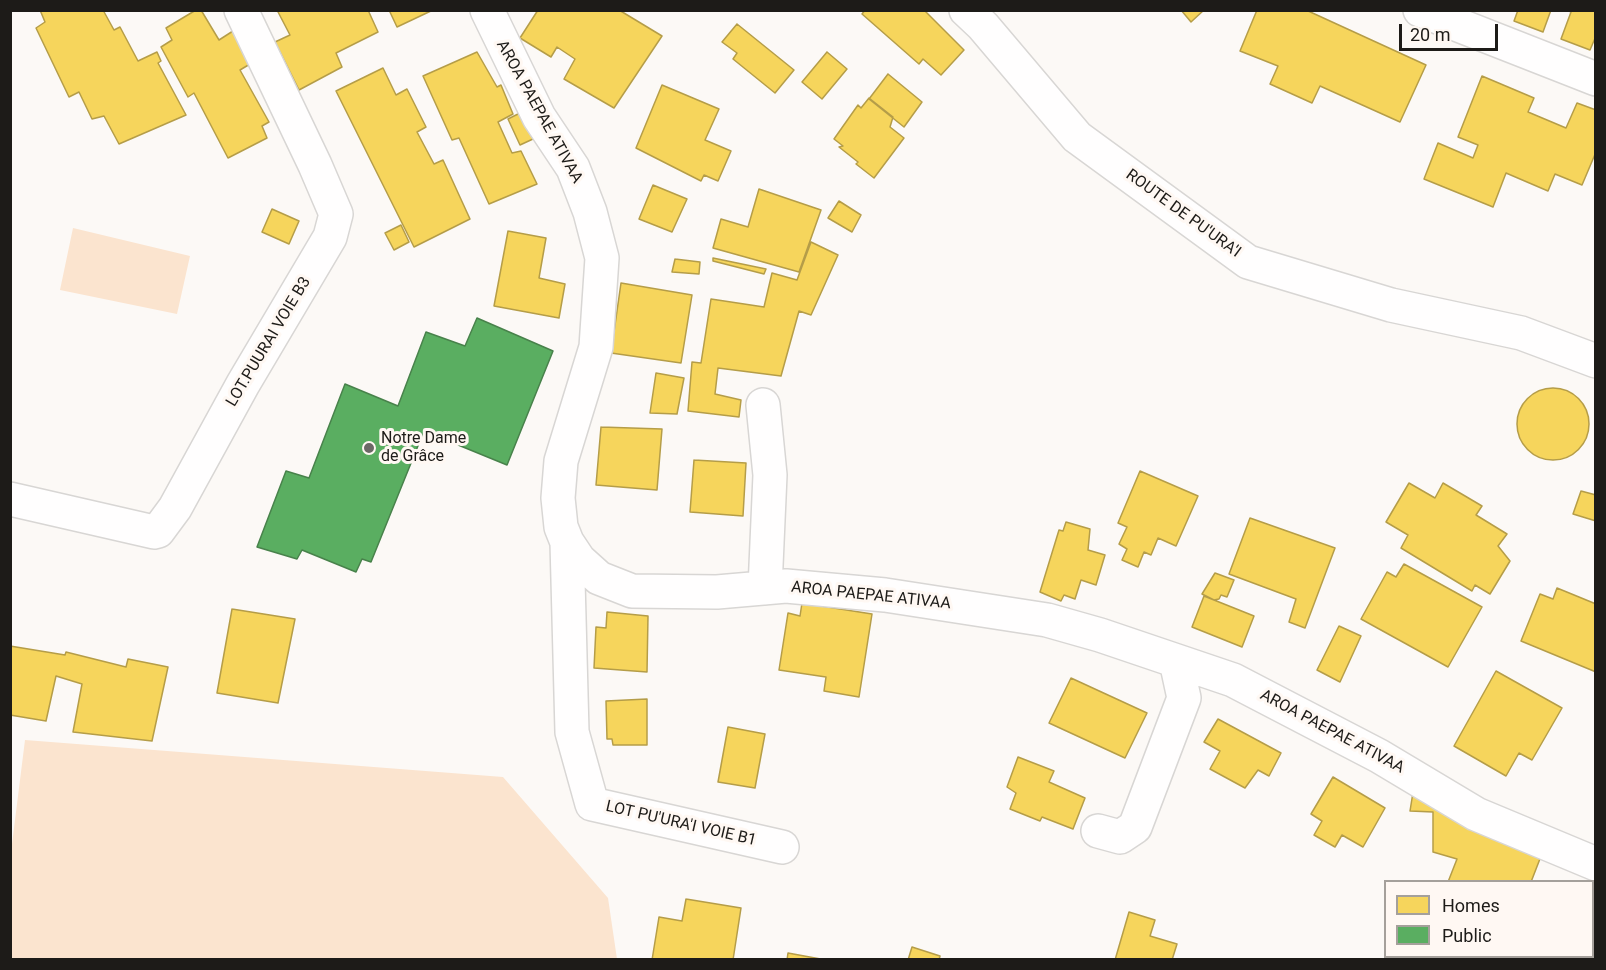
<!DOCTYPE html>
<meta charset="utf-8">
<style>
body{margin:0}
#map{position:relative;width:1606px;height:970px;overflow:hidden;background:#fcf9f6;font-family:Roboto,sans-serif}
canvas{display:block}
.frame{position:absolute;inset:0;border:12px solid #1d1b18;pointer-events:none}
.legend{position:absolute;left:1384px;top:880px;width:210px;height:78px;box-sizing:border-box;background:#fff8f3;border:2px solid #a5a09b;margin:0;padding:8px 10px;list-style:none;font-size:18px;color:#1d1b18}
.legend li{display:flex;align-items:center;gap:12px;height:30px}
.legend b{width:30px;border:2px solid #a5a09b}
.scale{position:absolute;left:1399px;top:24px;width:99px;height:27px;box-sizing:border-box;border:3px solid #1d1b18;border-top:0;padding-left:8px;font-size:18px;line-height:21px;white-space:nowrap;color:#1d1b18;-webkit-text-stroke:4px #fff8f3;paint-order:stroke}
</style>
<div id="map">
<canvas width="1606" height="970"></canvas>
<div class="frame"></div>
<ul class="legend">
<li><b style="height:16px;background:#f6d55c"></b>Homes</li>
<li><b style="height:16px;background:#5aae61"></b>Public</li>
</ul>
<div class="scale">20 m</div>
</div>
<script>
const c = document.querySelector('canvas').getContext('2d');
c.lineJoin = 'round';
function fill(path, color) { c.fillStyle = color; c.fill(path, 'evenodd'); }
const shape = rows => new Path2D(rows.map(r => 'M' + r).join(''));
function strokePath(path, color, width, dash) { c.strokeStyle = color; c.lineWidth = width; c.lineCap = dash ? 'butt' : 'round'; c.setLineDash(dash || []); c.stroke(path); }
function write(font, color, halo, rows, align = 'center') {
  c.font = font + ' Roboto,sans-serif'; c.lineWidth = 6; c.setLineDash([]); c.textBaseline = 'middle'; c.strokeStyle = halo; c.fillStyle = color; for (const [text, x, y, turn = 0] of rows) {
    c.save(); c.translate(x, y); c.rotate((+turn || 0) * Math.PI / 180); c.textAlign = isNaN(turn) ? turn : align; if (halo) c.strokeText(text, 0, 0); c.fillText(text, 0, 0); c.restore();
  }
}
const green = shape([
 [73,228,190,256,177,314,60,290],
 [25,740,503,777,608,898,617,959,11,959,11,852]
]);
const homes = shape([
 [40,10,103,10,114,30,120,27,138,61,157,52,161,61,158,63,186,115,119,144,104,116,92,119,79,92,69,97,36,28,45,22,40,10],
 [196,10,201,10,219,40,233,31,250,64,240,70,269,122,262,126,267,138,228,158,194,93,188,97,161,47,172,40,166,28,196,10],
 [277,10,368,10,378,32,336,53,342,67,299,90,275,42,290,35,277,10],
 [389,10,433,10,397,27,389,10],
 [538,10,619,10,662,36,614,108,564,79,575,59,557,47,551,57,520,38,538,10],
 [865,10,924,10,964,50,941,75,923,59,919,64,862,14,865,10],
 [1181,10,1204,10,1191,22,1181,10],
 [1257,10,1306,10,1426,65,1400,122,1320,86,1312,103,1270,84,1278,66,1240,51,1257,10],
 [1518,10,1551,10,1543,32,1514,21,1518,10],
 [1567,10,1596,10,1596,36,1590,50,1561,39,1571,12,1567,10],
 [737,24,794,70,775,93,733,59,737,53,722,42,737,24],
 [477,52,497,87,501,85,513,114,498,122,512,153,521,151,537,184,489,204,459,138,452,140,423,76,477,52],
 [827,52,847,69,822,99,802,82,827,52],
 [383,68,396,95,407,89,426,127,417,132,434,164,443,160,470,219,414,247,336,91,383,68],
 [888,74,922,102,904,127,869,99,888,74],
 [1482,76,1534,98,1528,112,1566,128,1577,103,1596,110,1596,152,1582,185,1555,174,1548,191,1506,173,1493,207,1424,179,1438,143,1473,158,1478,145,1458,137,1482,76],
 [662,85,719,109,705,140,731,151,718,181,704,175,701,181,636,148,662,85],
 [869,98,893,117,890,127,904,138,874,178,856,164,858,162,839,147,843,146,834,139,858,105,861,108,869,98],
 [522,112,533,139,520,145,508,119,522,112],
 [653,185,687,199,672,232,639,219,653,185],
 [759,189,821,210,799,272,713,248,721,219,748,227,759,189],
 [839,201,861,215,852,232,828,218,839,201],
 [272,209,299,221,289,244,262,232,272,209],
 [401,225,409,242,394,250,385,233,401,225],
 [508,231,546,238,539,278,565,284,559,318,494,306,508,231],
 [811,242,838,255,811,315,799,311,781,376,718,368,715,394,741,400,739,417,688,411,692,362,701,363,711,299,764,307,772,273,797,280,811,242],
 [713,258,766,269,764,274,713,261,713,258],
 [675,259,700,262,699,274,672,272,675,259],
 [621,283,692,295,681,363,611,353,621,283],
 [656,373,684,378,677,414,650,413,656,373],
 '1517 424a36 36 0 1 1 72 0a36 36 0 1 1-72 0Z',
 [601,427,662,429,657,490,596,485,601,427],
 [694,460,746,463,743,516,690,512,694,460],
 [1140,471,1198,496,1176,546,1158,538,1151,555,1144,552,1138,567,1122,560,1127,549,1119,544,1127,527,1118,523,1140,471],
 [1409,483,1435,498,1443,483,1482,506,1476,515,1507,534,1498,546,1510,561,1490,594,1475,585,1472,591,1401,548,1408,535,1386,522,1409,483],
 [1581,491,1596,495,1596,521,1573,514,1581,491],
 [1250,518,1335,548,1305,628,1289,622,1296,599,1229,574,1250,518],
 [1066,522,1090,529,1088,550,1105,555,1096,585,1081,580,1075,599,1064,595,1061,601,1040,592,1059,530,1063,531,1066,522],
 [1404,564,1482,607,1448,667,1361,619,1387,572,1396,577,1404,564],
 [1215,573,1234,580,1227,597,1221,595,1219,599,1214,600,1202,594,1215,573],
 [1557,588,1596,604,1596,672,1521,641,1540,594,1553,599,1557,588],
 [1204,596,1254,616,1242,647,1192,627,1204,596],
 [802,603,872,614,859,697,824,691,826,677,779,670,788,613,800,616,802,603],
 [232,609,295,619,278,703,217,693,232,609],
 [607,612,648,616,647,672,594,668,596,627,606,628,607,612],
 [1339,626,1361,636,1340,682,1317,670,1339,626],
 [10,646,65,655,66,652,126,667,128,659,168,667,152,741,73,732,82,684,56,676,46,721,10,715,10,646],
 [1496,671,1562,708,1532,760,1519,753,1506,776,1454,746,1496,671],
 [1071,678,1147,713,1125,758,1049,723,1071,678],
 [647,699,647,745,613,745,612,739,607,739,606,701,647,699],
 [1218,719,1281,753,1269,776,1258,770,1245,788,1210,769,1220,751,1204,742,1218,719],
 [728,727,765,734,755,788,718,782,728,727],
 [1018,757,1054,771,1049,782,1085,798,1073,829,1042,817,1040,821,1010,809,1016,793,1007,787,1018,757],
 [1333,777,1385,808,1363,847,1342,835,1335,847,1314,835,1322,821,1311,814,1333,777],
 [1414,786,1543,851,1531,882,1448,882,1457,859,1433,852,1433,812,1410,811,1414,786],
 [686,899,741,908,733,960,652,960,659,917,682,921,686,899],
 [1129,912,1155,920,1150,936,1177,944,1172,960,1115,960,1129,912],
 [912,947,940,956,939,960,908,960,912,947],
 [788,953,826,960,787,960,788,953]
]);
const public = shape([
 [477,318,553,351,507,465,424,431,371,562,362,559,356,572,302,550,297,559,257,547,286,471,309,478,345,384,398,406,426,332,465,346,477,318]
]);
const minor = shape([
 [487,10,539,117,573,168,590,212,602,258,596,347,561,461,558,498,561,527,567,542,579,560,599,578,632,591,717,592,786,586,885,595,1047,620,1100,635,1233,680,1379,756,1476,814,1596,864],
 [1420,10,1596,79],
 [763,405,770,475,765,588],
 [10,499,154,532,158,531,175,508,243,384,330,237,336,214,315,165,241,10],
 [567,542,572,732,592,804,782,847],
 [1098,831,1120,837,1135,827,1184,698,1176,661]
]);
const major = shape([
 [966,10,983,26,1077,137,1248,262,1391,305,1521,333,1596,361]
]);
const markers = [
 [369,448,6,"#6b6966"]
];
const streetNames = [
 ["AROA PAEPAE ATIVAA",539,112,61],
 ["ROUTE DE PU'URA'I",1183,214,36],
 ["LOT.PUURAI VOIE B3",269,342,-59],
 ["AROA PAEPAE ATIVAA",871,596,6],
 ["AROA PAEPAE ATIVAA",1332,732,28],
 ["LOT PU'URA'I VOIE B1",681,824,13]
];
const poiNames = [
 ["Notre Dame",381,439],
 ["de Grâce",381,457]
];
fill(green, '#fbe4cf');
fill(homes, '#f6d55c');
strokePath(homes, '#b59d48', 1.5);
fill(public, '#5aae61');
strokePath(public, '#48824b', 1.5);
strokePath(minor, '#d8d6d4', 36);
strokePath(major, '#d8d6d4', 36);
strokePath(minor, '#fffefe', 33);
strokePath(major, '#fffefe', 33);
for (const [x, y, r, color] of markers) { const dot = new Path2D(); dot.arc(x, y, r, 0, 2 * Math.PI); c.fillStyle = color; c.fill(dot); strokePath(dot, '#fff8f3', 2); }
write('16px', '#1d1b18', '#fff8f3', streetNames);
write('16px', '#1d1b18', '#fff8f3', poiNames, 'left');
</script>
